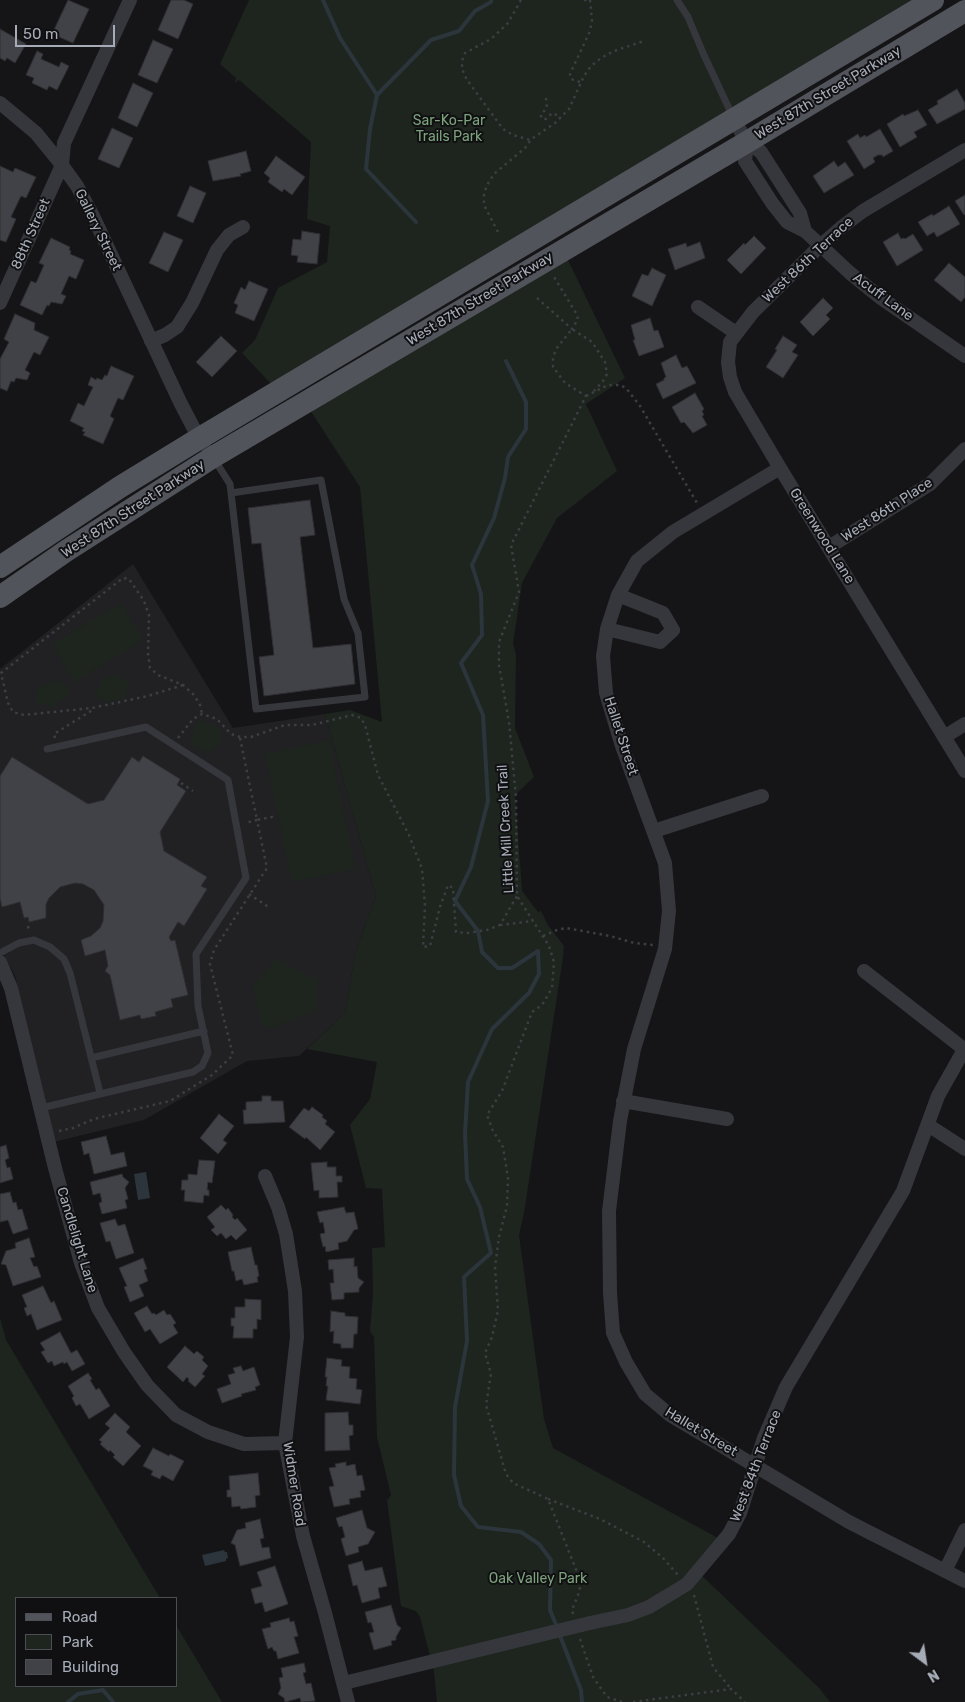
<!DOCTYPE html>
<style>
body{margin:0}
#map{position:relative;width:965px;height:1702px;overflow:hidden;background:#151517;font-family:Rubik,sans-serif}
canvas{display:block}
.legend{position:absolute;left:15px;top:1597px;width:162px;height:90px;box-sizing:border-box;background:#101012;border:1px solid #4c4e54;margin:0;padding:6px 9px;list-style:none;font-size:15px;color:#a6acb7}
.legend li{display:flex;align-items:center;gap:10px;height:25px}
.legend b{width:25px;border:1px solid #4c4e54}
.north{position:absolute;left:900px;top:1637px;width:50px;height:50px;-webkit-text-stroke:4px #101012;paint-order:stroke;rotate:149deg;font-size:14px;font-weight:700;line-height:20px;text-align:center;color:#a6acb7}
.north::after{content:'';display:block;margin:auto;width:18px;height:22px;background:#a6acb7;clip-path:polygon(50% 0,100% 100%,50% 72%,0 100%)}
.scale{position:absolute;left:15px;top:25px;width:100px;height:22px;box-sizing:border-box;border:2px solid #a6acb7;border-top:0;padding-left:6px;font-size:15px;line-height:18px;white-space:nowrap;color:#a6acb7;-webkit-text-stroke:4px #101012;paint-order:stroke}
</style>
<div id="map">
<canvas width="965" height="1702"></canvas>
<ul class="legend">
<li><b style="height:6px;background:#52545b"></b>Road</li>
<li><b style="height:14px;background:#1d251e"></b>Park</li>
<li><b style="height:14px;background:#414247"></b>Building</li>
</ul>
<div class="north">N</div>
<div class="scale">50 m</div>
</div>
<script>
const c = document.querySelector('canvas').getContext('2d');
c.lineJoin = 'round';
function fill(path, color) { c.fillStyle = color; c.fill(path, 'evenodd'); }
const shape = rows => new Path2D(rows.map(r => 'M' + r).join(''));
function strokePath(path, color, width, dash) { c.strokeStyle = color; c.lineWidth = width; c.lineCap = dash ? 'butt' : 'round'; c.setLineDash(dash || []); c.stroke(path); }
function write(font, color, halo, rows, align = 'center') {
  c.font = font + ' Rubik,sans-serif'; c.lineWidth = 4; c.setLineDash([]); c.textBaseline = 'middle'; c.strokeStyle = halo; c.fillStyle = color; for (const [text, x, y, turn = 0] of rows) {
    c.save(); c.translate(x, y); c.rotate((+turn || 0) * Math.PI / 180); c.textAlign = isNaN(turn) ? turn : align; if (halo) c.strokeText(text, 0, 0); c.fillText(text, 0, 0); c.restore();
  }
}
const built = shape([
 [133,564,233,728,325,714,376,896,355,954,345,1013,299,1056,247,1061,144,1120,54,1142,15,976,0,947,0,669]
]);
const green = shape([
 [249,0,911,0,272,385,242,353,255,340,278,288,327,262,330,226,307,219,311,142,239,80,235,83,236,78,220,64],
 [566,256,625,378,586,404,617,471,557,518,522,583,513,644,516,654,515,728,534,777,515,795,522,891,538,912,541,911,548,925,564,946,563,957,524,1213,519,1235,544,1419,553,1448,718,1538,694,1568,820,1689,830,1702,437,1702,434,1672,420,1617,416,1611,401,1606,387,1500,391,1495,377,1437,374,1337,370,1331,373,1292,372,1248,385,1247,382,1189,366,1188,350,1125,370,1099,377,1062,307,1049,345,1013,355,954,376,896,325,714,350,710,382,722,360,487,310,410],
 [121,603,143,640,74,682,52,644],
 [117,675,128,683,128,690,124,698,106,703,97,696,96,692,102,680],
 [55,680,68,686,69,693,65,696,63,699,60,699,58,704,54,706,44,705,36,703,35,691],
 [201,721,212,724,221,731,221,739,213,751,203,751,191,743,195,727,197,723],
 [329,740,355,869,292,882,265,754],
 [276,959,318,980,316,1011,270,1028,261,1024,253,985],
 [0,1318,6,1340,160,1598,16,1598,16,1686,176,1686,176,1625,222,1702,0,1702]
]);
const water = shape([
 [146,1172,150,1198,138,1200,134,1174],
 [224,1550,225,1552,227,1552,228,1558,226,1559,226,1561,205,1566,202,1555]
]);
const stream = shape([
 [323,0,340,38,377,95,370,129,366,169,416,222],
 [377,95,431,40,459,31,475,11,491,2,491,0],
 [506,361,526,402,526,429,508,457,505,478,494,518,472,565,481,594,482,635,461,663,483,715,488,801,471,867,455,901,478,931,482,952,498,968,512,968,538,951,539,974,529,993,492,1029,468,1082,465,1133,467,1179,480,1207,491,1253,464,1277,467,1341,455,1407,454,1475,461,1506,478,1527,521,1532,539,1544,551,1560,550,1610,557,1627],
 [559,1633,581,1690,582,1702],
 [68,1702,78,1694,103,1690,113,1702]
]);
const building = shape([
 [68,0,89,9,73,43,52,34,68,0],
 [171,0,184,0,193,4,178,39,158,30,171,0],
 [0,29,26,44,15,63,7,58,5,61,0,58,0,29],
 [153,40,173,49,157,83,138,75,153,40],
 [37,51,43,54,41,59,59,67,61,62,69,66,57,90,49,86,47,90,32,83,34,78,26,75,37,51],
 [133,83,153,93,137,127,118,118,133,83],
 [957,89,965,103,965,109,937,124,928,110,938,104,937,101,957,89],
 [918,110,927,125,914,132,917,137,900,147,887,124,903,114,904,116,918,110],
 [112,128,133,138,119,168,98,159,112,128],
 [880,129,893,151,883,157,882,155,878,155,873,158,875,162,864,169,847,141,858,134,860,138,865,135,866,137,880,129],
 [246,151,251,171,240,174,241,176,213,181,208,161,246,151],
 [276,156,305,177,292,195,284,189,282,192,268,182,270,178,264,173,276,156],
 [834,161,838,167,845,162,854,175,824,193,813,176,834,161],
 [0,166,13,172,15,168,36,177,26,198,21,196,11,217,16,219,6,242,0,240,0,166],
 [190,186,206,193,193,223,177,216,190,186],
 [965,195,965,214,964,215,955,201,965,195],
 [949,206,960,224,937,237,934,232,927,236,918,222,932,214,933,216,949,206],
 [302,231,320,234,317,264,297,262,298,256,291,255,293,239,301,240,302,231],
 [164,232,183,240,168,272,149,263,164,232],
 [898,233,901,239,904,238,905,239,913,234,923,250,897,266,883,242,898,233],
 [754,236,766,248,741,274,727,260,744,243,745,245,754,236],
 [51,238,70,247,69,250,71,251,70,254,84,260,76,279,69,276,61,294,66,296,62,304,51,302,49,306,47,305,42,315,20,305,31,281,36,283,44,265,39,263,51,238],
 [700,242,705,258,675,270,668,249,686,243,687,247,700,242],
 [949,263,965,277,965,297,961,302,934,280,949,263],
 [652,268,666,275,652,306,632,296,642,274,648,276,652,268],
 [249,281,268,289,254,321,235,313,238,305,234,303,241,287,245,290,249,281],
 [823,298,833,308,826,315,830,319,813,336,800,322,823,298],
 [15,314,35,323,34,330,49,337,40,355,34,352,25,370,30,373,27,380,16,378,14,382,11,381,7,391,0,388,0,359,9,342,4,339,15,314],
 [650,318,654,331,658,330,664,347,639,356,633,340,635,340,631,325,650,318],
 [221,336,237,351,212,377,196,362,221,336],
 [783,336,797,345,792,352,798,355,783,378,766,367,777,350,775,349,783,336],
 [676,355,682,368,687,366,696,383,663,399,656,384,664,380,664,378,666,377,661,363,676,355],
 [111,366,134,376,123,400,118,398,110,416,114,419,103,444,83,435,85,432,82,431,84,428,70,421,78,403,84,406,93,387,88,385,91,377,96,380,97,378,102,380,105,375,107,376,111,366],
 [695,393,704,409,702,411,704,415,702,416,707,425,693,433,684,422,681,423,672,407,695,393],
 [310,500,315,535,300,537,313,648,351,644,355,684,264,696,259,657,274,655,261,543,252,544,248,508,310,500],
 [143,756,180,779,177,785,186,791,160,832,164,851,207,877,201,886,207,889,184,926,178,922,169,937,171,941,175,940,188,995,171,999,173,1007,155,1012,156,1016,141,1019,140,1015,120,1020,110,975,105,971,108,966,105,950,85,956,81,940,91,936,100,928,103,921,104,905,94,890,83,884,75,883,60,887,49,898,46,904,46,918,29,922,28,917,24,918,20,902,2,907,0,898,0,776,12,757,88,804,104,800,132,757,139,762,143,756],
 [262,1096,271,1096,271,1101,283,1101,285,1122,244,1124,243,1110,246,1110,246,1102,262,1101,262,1096],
 [312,1107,323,1115,322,1117,327,1121,325,1124,335,1132,320,1150,306,1137,305,1139,289,1127,304,1108,309,1111,312,1107],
 [219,1114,234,1126,223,1140,227,1143,218,1154,200,1138,219,1114],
 [106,1136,111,1155,124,1152,127,1166,94,1174,89,1153,84,1155,81,1142,106,1136],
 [6,1145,9,1158,5,1160,7,1168,10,1167,13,1179,0,1183,0,1147,6,1145],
 [199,1160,215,1161,212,1183,208,1182,207,1190,209,1190,209,1196,204,1195,203,1203,184,1201,185,1190,181,1190,182,1180,188,1180,188,1174,197,1175,199,1160],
 [327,1162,327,1167,336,1167,336,1176,342,1176,342,1182,337,1182,338,1197,319,1198,319,1190,314,1191,311,1163,327,1162],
 [122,1174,123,1177,129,1182,125,1188,128,1199,125,1200,127,1208,102,1214,99,1203,102,1202,100,1193,93,1195,90,1182,122,1174],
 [10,1192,13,1203,16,1202,18,1210,22,1209,28,1229,13,1234,8,1220,0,1222,0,1194,10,1192],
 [221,1205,226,1210,228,1208,233,1215,232,1217,235,1220,237,1218,247,1230,236,1240,231,1235,226,1239,221,1233,217,1236,211,1230,215,1227,207,1217,221,1205],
 [344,1207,346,1213,354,1212,358,1229,354,1230,347,1241,338,1243,339,1249,326,1252,325,1246,323,1247,320,1234,325,1233,323,1222,320,1223,317,1212,344,1207],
 [115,1219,118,1226,125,1224,134,1253,116,1259,110,1241,106,1242,100,1223,115,1219],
 [29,1238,35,1257,30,1258,34,1267,37,1266,41,1277,13,1286,6,1265,1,1264,6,1251,16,1248,15,1243,29,1238],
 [251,1247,255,1265,257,1265,259,1276,257,1277,258,1282,244,1285,242,1279,236,1281,234,1271,232,1271,228,1252,251,1247],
 [143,1258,147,1269,144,1270,148,1281,139,1285,144,1296,130,1302,124,1287,127,1286,119,1268,143,1258],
 [354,1258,354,1267,357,1266,358,1278,364,1282,359,1288,359,1292,344,1293,344,1299,332,1300,330,1283,334,1283,333,1269,329,1270,328,1260,354,1258],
 [43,1286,51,1303,54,1301,62,1320,37,1330,31,1314,27,1316,24,1308,27,1307,22,1295,43,1286],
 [245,1299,261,1300,261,1320,257,1319,257,1329,253,1329,253,1338,233,1338,234,1326,231,1326,231,1318,235,1318,235,1307,245,1307,245,1299],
 [147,1306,152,1314,154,1313,156,1315,164,1310,167,1315,170,1314,176,1323,173,1325,178,1333,160,1344,150,1329,145,1332,134,1313,147,1306],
 [331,1311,345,1313,345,1316,358,1317,357,1334,354,1334,353,1348,341,1348,341,1344,333,1343,334,1331,330,1332,331,1311],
 [60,1332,71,1353,77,1350,85,1364,72,1371,67,1362,64,1364,63,1362,54,1366,52,1361,48,1363,41,1352,45,1350,40,1343,60,1332],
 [185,1346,194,1354,197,1351,204,1357,202,1360,208,1366,202,1374,205,1376,195,1387,188,1381,189,1379,187,1377,183,1382,167,1367,185,1346],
 [327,1358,342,1360,341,1366,350,1367,349,1378,357,1379,356,1389,362,1390,360,1404,326,1400,328,1386,326,1386,327,1377,325,1377,327,1358],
 [241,1366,243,1371,254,1367,260,1385,255,1387,256,1390,241,1394,242,1396,222,1403,217,1389,231,1384,228,1375,235,1373,233,1368,241,1366],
 [88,1373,92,1379,90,1380,96,1390,99,1388,110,1406,89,1419,80,1404,76,1406,72,1398,74,1396,68,1386,88,1373],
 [348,1412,349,1425,353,1425,353,1435,349,1436,350,1450,325,1451,325,1413,348,1412],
 [115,1413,130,1427,126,1432,141,1446,123,1466,113,1457,115,1455,110,1450,109,1452,100,1444,102,1442,99,1440,110,1428,105,1424,115,1413],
 [153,1448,169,1456,170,1454,184,1461,173,1481,162,1475,160,1479,151,1475,153,1471,143,1466,153,1448],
 [346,1462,346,1466,355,1464,357,1476,362,1475,365,1490,360,1491,361,1497,349,1499,350,1504,334,1507,329,1487,334,1486,329,1468,336,1467,335,1464,346,1462],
 [258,1473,260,1495,255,1496,256,1507,241,1509,240,1506,232,1507,231,1497,227,1497,227,1490,230,1490,229,1476,258,1473],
 [362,1510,367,1528,375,1532,368,1544,358,1547,359,1552,346,1556,341,1539,345,1537,342,1526,339,1527,336,1518,362,1510],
 [260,1519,264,1538,260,1539,262,1548,269,1547,271,1558,240,1566,235,1545,231,1543,237,1530,246,1528,245,1523,260,1519],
 [362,1561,365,1571,382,1567,387,1586,378,1588,380,1598,362,1603,357,1585,353,1586,348,1565,362,1561],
 [275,1566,288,1604,265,1612,262,1602,255,1604,251,1589,262,1586,257,1572,275,1566],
 [391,1605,397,1625,401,1628,396,1637,396,1640,391,1641,392,1645,374,1650,369,1633,374,1632,371,1622,368,1623,365,1612,391,1605],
 [289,1618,290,1622,294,1621,298,1636,294,1637,299,1653,278,1659,276,1651,274,1651,272,1647,268,1649,262,1629,271,1627,270,1623,289,1618],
 [304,1663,306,1672,303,1673,306,1684,311,1683,315,1701,301,1702,300,1698,285,1702,284,1698,278,1694,281,1688,279,1678,283,1677,281,1668,304,1663]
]);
const path = shape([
 [521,0,508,23,491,39,465,53,462,61,462,69,467,80,503,129,513,135,530,140,555,123,569,109,584,76,591,66,601,58,614,51,644,41],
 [584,0,590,0],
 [580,82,571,79,570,74,590,31,592,21,590,0],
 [546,98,547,108,541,114,541,118,546,119,552,113,561,117],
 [498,232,484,205,484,194,487,185,494,174,525,148,530,141],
 [537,298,572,329,578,319,576,313,554,277],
 [586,396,608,385,620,385,626,388,640,406,697,503],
 [183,685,148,696,92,708,24,715,13,712,8,703,1,673,123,578,129,579,144,601,149,615,148,653,150,668,158,675,183,685,194,695,200,705,202,714],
 [55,738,54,734,94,709],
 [178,738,193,719,202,714,217,719,231,734,240,737,251,737,285,725,312,725,352,715,361,718,365,725,378,775,409,835,422,869,425,906,423,947,430,946,440,907,448,885,453,888,456,932,467,933,487,930,500,925,517,896],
 [240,738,257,820,276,816],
 [181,783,193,791],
 [249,894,270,908],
 [500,925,533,921],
 [28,926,29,931],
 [543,936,557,930,566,928,610,936,634,943,653,945],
 [59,1131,73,1128,94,1119,170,1101,212,1075,233,1055,210,964,214,950,267,868,257,820,245,823],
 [548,1499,600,1519,644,1542,663,1558,678,1575],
 [694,1595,713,1667,731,1689],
 [573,1614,572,1610,580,1590,579,1577,548,1499,513,1483,506,1474,486,1405,491,1374,485,1353,492,1337,498,1310,495,1267,499,1237,507,1206,508,1178,503,1147,493,1131,487,1115,502,1091,532,1012,542,1005,552,988,554,962,549,946,517,896,516,797,509,722,499,665,499,642,519,592,511,545,586,396,565,383,553,367,553,358,556,349,572,329,592,342,605,362,607,374,603,381,594,391],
 [580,1639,593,1677,607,1697,622,1702],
 [633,1702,731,1689,745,1702]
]);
const service = shape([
 [677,0,688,17,703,53,733,117],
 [214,459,230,484,256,709,365,697,358,633,344,599,321,480,231,493],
 [0,953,19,943,34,940,50,947,64,959,70,973,100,1093],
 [91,1058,204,1031],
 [41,1108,193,1072,202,1066,208,1053,198,1006,196,954,246,878,228,780,146,727,47,749]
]);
const minor = shape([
 [130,0,64,143,62,165,77,186,93,216,180,402,193,427,204,444],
 [0,103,36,133,62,165,0,303],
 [734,120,747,142,761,152,800,213,805,231],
 [747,142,745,161,772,203,787,222,805,231,850,273,881,298,965,356],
 [965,150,863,211,843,226,820,246,753,312,730,342,728,362,730,377,735,392,780,468,965,771],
 [698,307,736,333],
 [151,341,165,335,177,327,192,303,217,250,229,235,243,227],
 [780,468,673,532,637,561,618,595,607,629,603,656,606,693,622,746,665,863,669,911,665,949,634,1049,620,1121,609,1211,610,1293,613,1333,626,1362,645,1394,670,1415,849,1522,965,1581],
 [829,547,930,484,965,449],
 [607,629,660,642,673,630,663,613,618,595],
 [944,737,965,724],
 [654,831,762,796],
 [0,962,11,988,55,1168,81,1263,98,1308,124,1352,147,1385,176,1415,208,1432,244,1444,285,1443],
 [864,971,964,1049],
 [623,1101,727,1119],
 [928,1125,965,1149],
 [265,1176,278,1207,286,1234,295,1291,297,1337,285,1443,303,1536,325,1613,348,1702],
 [945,1571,965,1530],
 [590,1623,628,1615,649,1607,687,1584,729,1534,740,1513,764,1438,786,1387,903,1191,938,1096,965,1048],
 [344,1683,528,1638]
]);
const primary = shape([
 [0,567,120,487,200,438,933,0],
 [0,597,66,551,213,457,747,142,965,11]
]);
const minorBridge = shape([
 [528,1638,590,1623]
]);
const streetNames = [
 ["West 87th Street Parkway",828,93,-31],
 ["Gallery Street",98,230,64],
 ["88th Street",31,234,-66],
 ["West 86th Terrace",808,260,-43],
 ["Acuff Lane",883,297,36],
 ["West 87th Street Parkway",480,299,-31],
 ["West 87th Street Parkway",133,509,-33],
 ["West 86th Place",887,510,-33],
 ["Greenwood Lane",822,536,58],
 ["Hallet Street",621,736,72],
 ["Little Mill Creek Trail",506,829,-93],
 ["Candlelight Lane",77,1240,73],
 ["Hallet Street",701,1432,31],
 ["West 84th Terrace",756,1466,-69],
 ["Widmer Road",294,1484,81]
];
const parkNames = [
 ["Sar-Ko-Par",449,121],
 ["Trails Park",449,137],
 ["Oak Valley Park",538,1579]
];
fill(built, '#212124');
fill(green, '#1d251e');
fill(water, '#2b353b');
strokePath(stream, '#2b353b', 4);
fill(building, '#414247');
strokePath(building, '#2f2f33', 1);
strokePath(path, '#3c3e43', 2.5, [2.5, 4]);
strokePath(service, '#36373c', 7);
strokePath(minor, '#36373c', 14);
strokePath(primary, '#52545b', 22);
strokePath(minorBridge, '#36373c', 14);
write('14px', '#a6acb7', '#101012', streetNames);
write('14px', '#7da37d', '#101012', parkNames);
</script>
